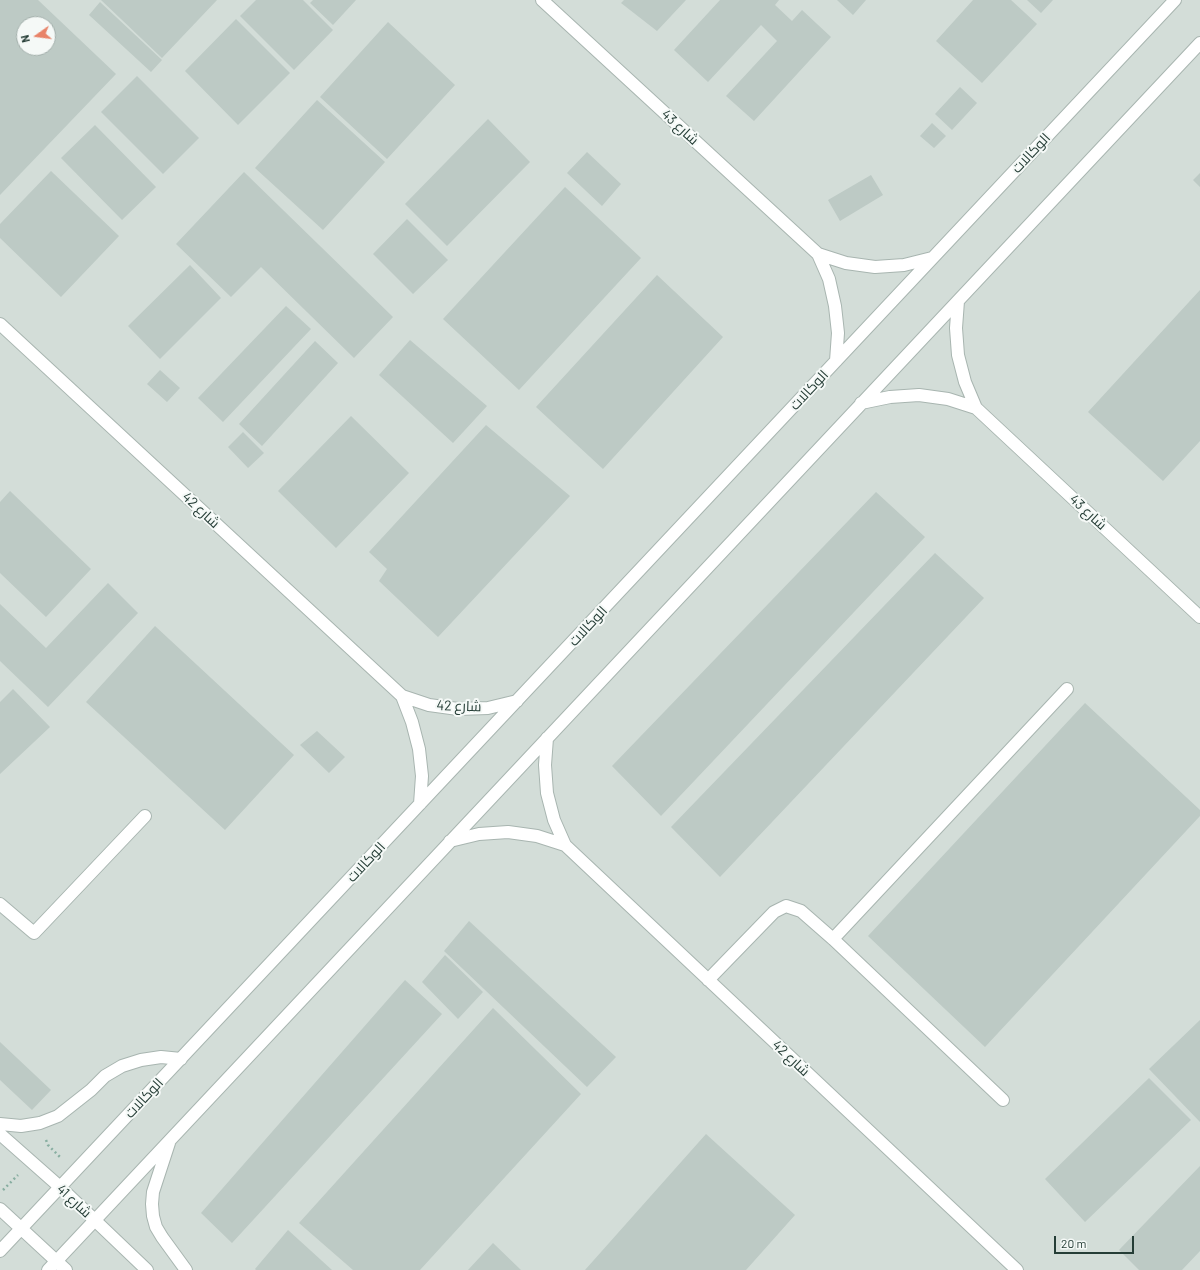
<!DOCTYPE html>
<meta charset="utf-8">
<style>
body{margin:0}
#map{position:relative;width:1200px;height:1270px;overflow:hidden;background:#e5ede9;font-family:Barlow,sans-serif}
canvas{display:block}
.north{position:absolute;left:16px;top:16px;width:40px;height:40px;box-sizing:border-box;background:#f5f9f7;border:1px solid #a2aeaa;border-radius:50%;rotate:256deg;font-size:11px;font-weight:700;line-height:16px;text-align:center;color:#253d36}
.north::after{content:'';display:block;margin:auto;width:14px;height:18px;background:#e88368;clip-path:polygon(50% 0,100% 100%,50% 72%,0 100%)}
.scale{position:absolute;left:1054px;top:1236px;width:80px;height:18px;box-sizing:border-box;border:2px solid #253d36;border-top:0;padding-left:5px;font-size:12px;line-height:14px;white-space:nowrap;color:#253d36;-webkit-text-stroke:3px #f5f9f7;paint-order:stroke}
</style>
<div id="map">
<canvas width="1200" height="1270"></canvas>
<div class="north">N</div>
<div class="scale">20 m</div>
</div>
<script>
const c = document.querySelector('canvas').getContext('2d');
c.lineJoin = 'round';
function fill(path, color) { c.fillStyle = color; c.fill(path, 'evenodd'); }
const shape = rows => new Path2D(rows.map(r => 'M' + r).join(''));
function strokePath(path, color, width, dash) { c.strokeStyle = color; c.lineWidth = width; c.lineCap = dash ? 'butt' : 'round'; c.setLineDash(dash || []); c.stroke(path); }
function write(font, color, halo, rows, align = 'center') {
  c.font = font + ' Barlow,Cairo,sans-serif'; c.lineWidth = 4; c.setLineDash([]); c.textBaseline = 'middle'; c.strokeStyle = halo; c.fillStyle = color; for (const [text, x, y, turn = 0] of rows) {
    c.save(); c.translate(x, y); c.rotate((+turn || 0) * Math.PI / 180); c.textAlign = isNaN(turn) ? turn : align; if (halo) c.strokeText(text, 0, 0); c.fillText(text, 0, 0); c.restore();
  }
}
const built = shape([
 [0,0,1200,0,1200,1270,0,1270],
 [24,24,48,24,48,48,24,48]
]);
const building = shape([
 [0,0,38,0,116,74,0,195],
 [24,24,48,24,48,48,24,48],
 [101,0,217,0,162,58],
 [256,0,303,0,333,30,294,70,240,16],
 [313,0,356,0,333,25,310,3],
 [624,0,686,0,657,31,621,3],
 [720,0,779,0,775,5,792,21,802,10,831,37,754,121,726,96,777,41,761,25,708,82,674,50],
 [837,0,866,0,853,15],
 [973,0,1011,0,1037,24,982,83,936,41],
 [1027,0,1053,0,1041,13],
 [100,2,162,60,151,72,89,15],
 [236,19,290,73,238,125,185,71],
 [388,22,455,85,387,159,320,97],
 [137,76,199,138,163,174,101,112],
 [960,87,977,103,952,130,935,114],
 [317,100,385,162,323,230,255,168],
 [488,119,530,162,447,246,405,204],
 [932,123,946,136,934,148,920,136],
 [95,125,156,187,122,220,61,158],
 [587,152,621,184,602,206,567,173],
 [51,171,119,236,61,297,0,238,0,224],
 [244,172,393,317,354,358,261,267,231,297,176,244],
 [1200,173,1200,187,1193,180],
 [871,175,883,195,840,221,828,200],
 [565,187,641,258,519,390,443,319],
 [407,219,448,260,413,294,373,254],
 [190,265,221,298,160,359,128,326],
 [657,275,723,337,603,469,536,407],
 [1200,290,1200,441,1163,481,1088,412],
 [286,306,311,329,223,422,198,398],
 [410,340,487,406,453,443,379,375],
 [315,341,338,363,262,446,239,424],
 [160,370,180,388,167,402,147,384],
 [351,416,409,473,336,548,278,491],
 [486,425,570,496,438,637,379,581,387,569,369,552],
 [243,432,264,453,248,468,228,447],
 [10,491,91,569,46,617,0,573,0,502],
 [876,492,925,537,661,816,612,766],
 [935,553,984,598,720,877,671,827],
 [108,583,138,613,48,707,0,661,0,604,46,648],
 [155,626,294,755,225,830,86,702],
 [13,689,50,727,0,774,0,702],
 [1085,703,1200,810,1200,816,985,1047,868,936],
 [317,731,345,757,329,773,300,745],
 [469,921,616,1057,587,1087,444,951],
 [445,955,483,992,458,1019,422,982],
 [405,980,442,1014,232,1243,201,1213],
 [493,1008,581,1094,420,1270,353,1270,299,1223],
 [1200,1020,1200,1122,1149,1069],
 [0,1042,51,1090,32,1110,0,1080],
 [1149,1078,1191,1120,1085,1222,1045,1179],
 [706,1134,795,1215,746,1270,585,1270],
 [1200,1166,1200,1251,1182,1270,1139,1270,1119,1250],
 [288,1230,332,1270,256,1270,255,1269],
 [493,1243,521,1270,468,1270]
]);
const path = shape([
 [46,1140,48,1145,61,1158],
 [3,1190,18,1175]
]);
const minor = shape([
 [542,0,818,254,846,263,875,267,904,265,932,258],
 [818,254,829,279,835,306,838,333,836,361],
 [958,301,956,328,958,355,965,382,976,408,1200,617],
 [0,324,402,696,429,705,458,709,488,708,517,701],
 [861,403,890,397,919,395,948,399,976,408],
 [402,696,412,722,419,749,422,776,420,804],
 [547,738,545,765,547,793,554,820,565,845,1017,1270],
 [450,841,479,834,508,832,537,836,565,845],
 [0,904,34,933,145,816],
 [833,939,1067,689],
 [708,980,774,912,786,906,801,911,833,939,1003,1100],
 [0,1124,21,1126,40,1123,58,1116,91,1090,105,1076,122,1066,141,1060,161,1057,181,1059],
 [0,1134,60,1187,147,1270],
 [169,1143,153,1192,152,1204,153,1216,156,1227,162,1237,186,1270],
 [0,1209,66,1270],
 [0,1251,1175,0],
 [48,1270,1200,43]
]);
const streetNames = [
 ["شارع 43",680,127,43],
 ["الوكالات",1031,153,-47],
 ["الوكالات",809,390,-47],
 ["شارع 42",201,510,43],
 ["شارع 43",1088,512,43],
 ["الوكالات",588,626,-47],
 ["شارع 42",459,706,2],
 ["الوكالات",366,862,-47],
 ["شارع 42",791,1058,43],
 ["الوكالات",144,1098,-47],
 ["شارع 41",74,1201,43]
];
fill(built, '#d3ddd8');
fill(building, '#bdcac5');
strokePath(minor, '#a8b5b0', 14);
strokePath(path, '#88aea1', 2.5, [2, 3]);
strokePath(minor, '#fff', 12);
write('14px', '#253d36', '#f5f9f7', streetNames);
</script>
